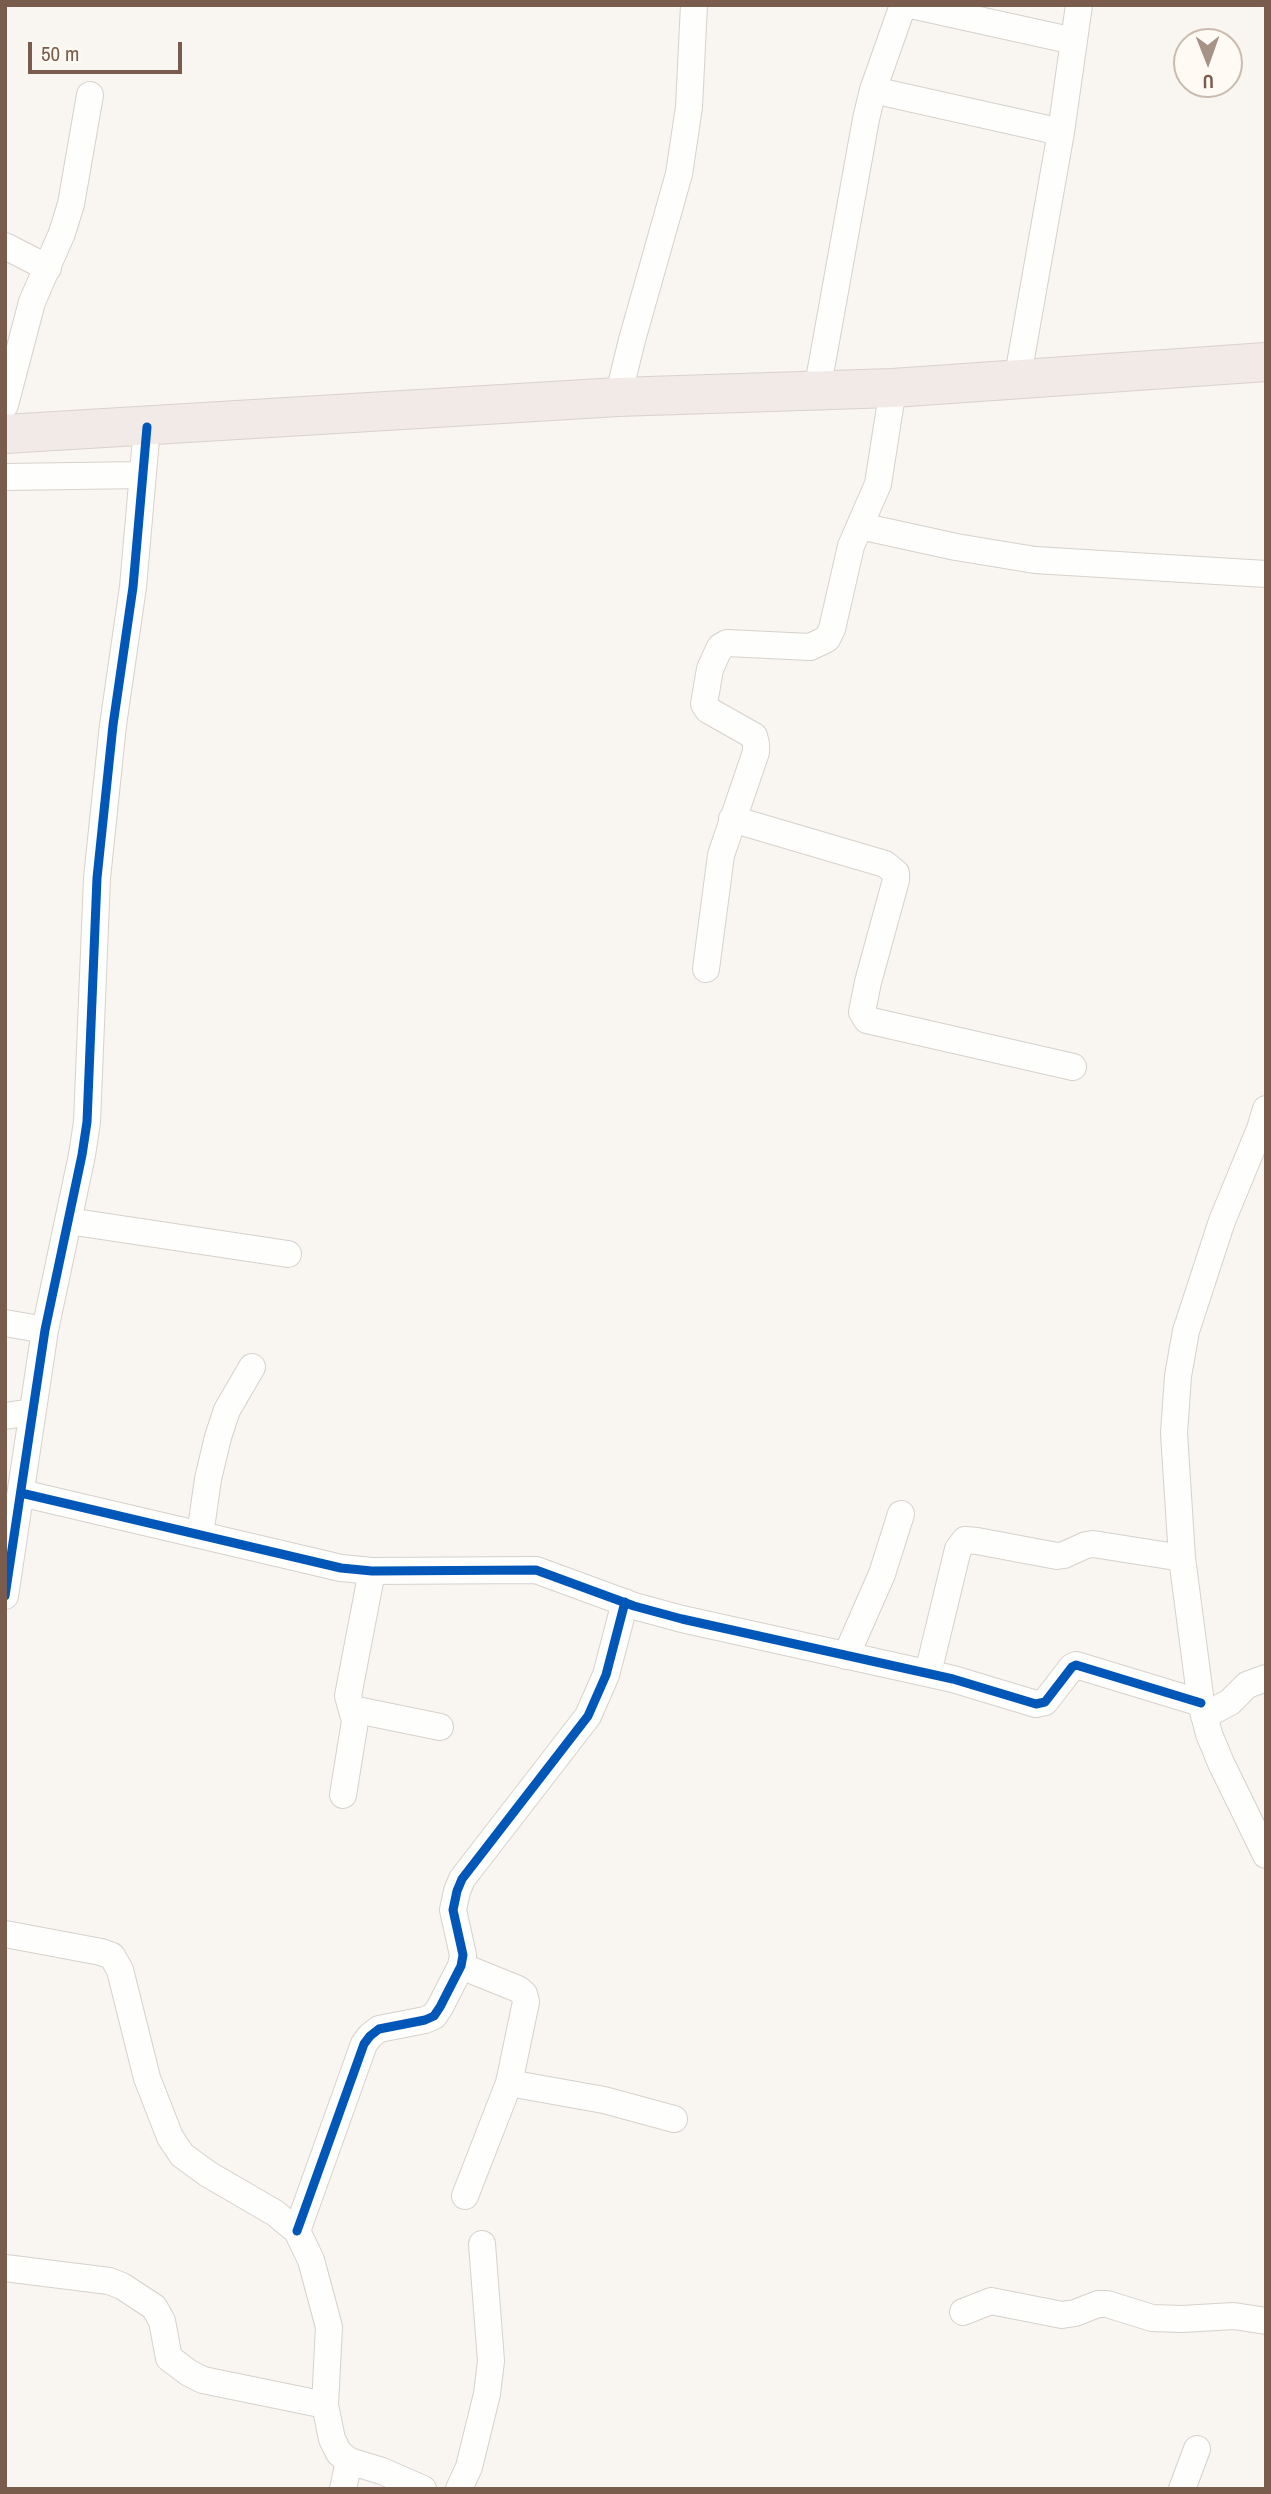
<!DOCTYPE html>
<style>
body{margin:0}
#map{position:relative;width:1271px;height:2494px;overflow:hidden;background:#f9f5f0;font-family:"Archivo Narrow",sans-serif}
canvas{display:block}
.frame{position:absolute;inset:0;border:7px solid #7a5c4d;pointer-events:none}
.north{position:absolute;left:1173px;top:28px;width:70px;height:70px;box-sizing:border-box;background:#fffaf3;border:2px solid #cabbb1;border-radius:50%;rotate:179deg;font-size:19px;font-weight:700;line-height:28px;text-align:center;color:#7a5c4d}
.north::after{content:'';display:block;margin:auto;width:24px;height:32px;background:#a69286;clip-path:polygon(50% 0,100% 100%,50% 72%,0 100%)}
.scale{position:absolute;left:28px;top:42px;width:154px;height:32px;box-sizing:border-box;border:4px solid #7a5c4d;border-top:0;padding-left:9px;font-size:21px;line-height:24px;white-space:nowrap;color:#7a5c4d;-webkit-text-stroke:5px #fffaf3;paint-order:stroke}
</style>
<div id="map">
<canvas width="1271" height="2494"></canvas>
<div class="frame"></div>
<div class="north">U</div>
<div class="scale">50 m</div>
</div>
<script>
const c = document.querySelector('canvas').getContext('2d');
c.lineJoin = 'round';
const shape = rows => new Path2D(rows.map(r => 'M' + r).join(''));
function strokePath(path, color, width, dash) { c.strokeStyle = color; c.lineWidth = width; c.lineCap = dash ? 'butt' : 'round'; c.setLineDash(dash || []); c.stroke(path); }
const minor = shape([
 [911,5,1074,41],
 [873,90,1061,132],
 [5,246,48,268],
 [1017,381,1061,132,1079,5],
 [817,391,866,119,873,90,903,5],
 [618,397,632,340,679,174,689,107,694,5],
 [5,405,32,302,62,233,71,204,90,95],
 [5,477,143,475],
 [860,526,956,547,1035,560,1266,574],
 [732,819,885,864,896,873,896,880,868,982,862,1012,867,1020,1073,1067],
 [706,969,721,855,756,752,756,744,754,736,708,710,704,704,710,669,720,647,727,643,810,647,827,639,832,629,851,546,878,484,893,388],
 [1266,1109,1260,1129,1222,1221,1186,1331,1178,1376,1174,1433,1182,1558,1201,1703,1209,1734,1221,1763,1266,1855],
 [68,1221,288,1254],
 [5,1323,45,1330],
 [5,1416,32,1412],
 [21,1493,341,1568,372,1571,536,1570,634,1606,682,1619,953,1679,1036,1704,1045,1702,1072,1667,1076,1665,1201,1703],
 [200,1535,208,1479,218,1437,227,1410,252,1367],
 [5,1596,45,1330,82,1155,87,1122,97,878,113,725,133,587,147,427],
 [846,1656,882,1574,901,1514],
 [928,1673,958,1549,965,1540,977,1541,1057,1556,1064,1555,1086,1545,1093,1544,1182,1558],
 [352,1709,440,1727],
 [1204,1716,1230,1702,1247,1685,1266,1678],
 [343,1795,355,1721,348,1696,372,1571],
 [5,1934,101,1952,112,1956,120,1970,147,2078,170,2137,182,2155,208,2174,275,2213,297,2231,311,2260,329,2327,325,2405,332,2439,339,2453,349,2461,343,2489],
 [461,1966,518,1989,524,1994,526,2002,509,2083,465,2196],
 [509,2083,604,2100,674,2119],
 [297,2231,364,2044,370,2036,379,2029,425,2020,434,2016,440,2007,461,1966,463,1955,453,1910,457,1891,462,1879,588,1716,606,1675,625,1602],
 [5,2268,109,2281,122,2286,154,2307,162,2321,169,2358,189,2373,203,2380,325,2405],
 [963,2312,991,2301,1062,2315,1075,2313,1098,2304,1107,2304,1152,2318,1182,2319,1234,2316,1266,2321],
 [349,2461,382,2471,423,2489],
 [459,2489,469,2467,487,2394,491,2361,482,2244],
 [1182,2489,1197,2449]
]);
const highway = shape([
 [5,434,618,397,893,388,1266,362]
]);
const cycleway = shape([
 [21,1493,341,1568,372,1571,536,1570,634,1606,682,1619,953,1679,1036,1704,1045,1702,1072,1667,1076,1665,1201,1703],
 [5,1596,45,1330,82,1155,87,1122,97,878,113,725,133,587,147,427],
 [297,2231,364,2044,370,2036,379,2029,425,2020,434,2016,440,2007,461,1966,463,1955,453,1910,457,1891,462,1879,588,1716,606,1675,625,1602]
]);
strokePath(minor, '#d7d1cb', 28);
strokePath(highway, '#dad1cc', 40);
strokePath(minor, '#fefefd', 26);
strokePath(highway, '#f2eae7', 38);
strokePath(cycleway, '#0057b8', 9);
</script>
